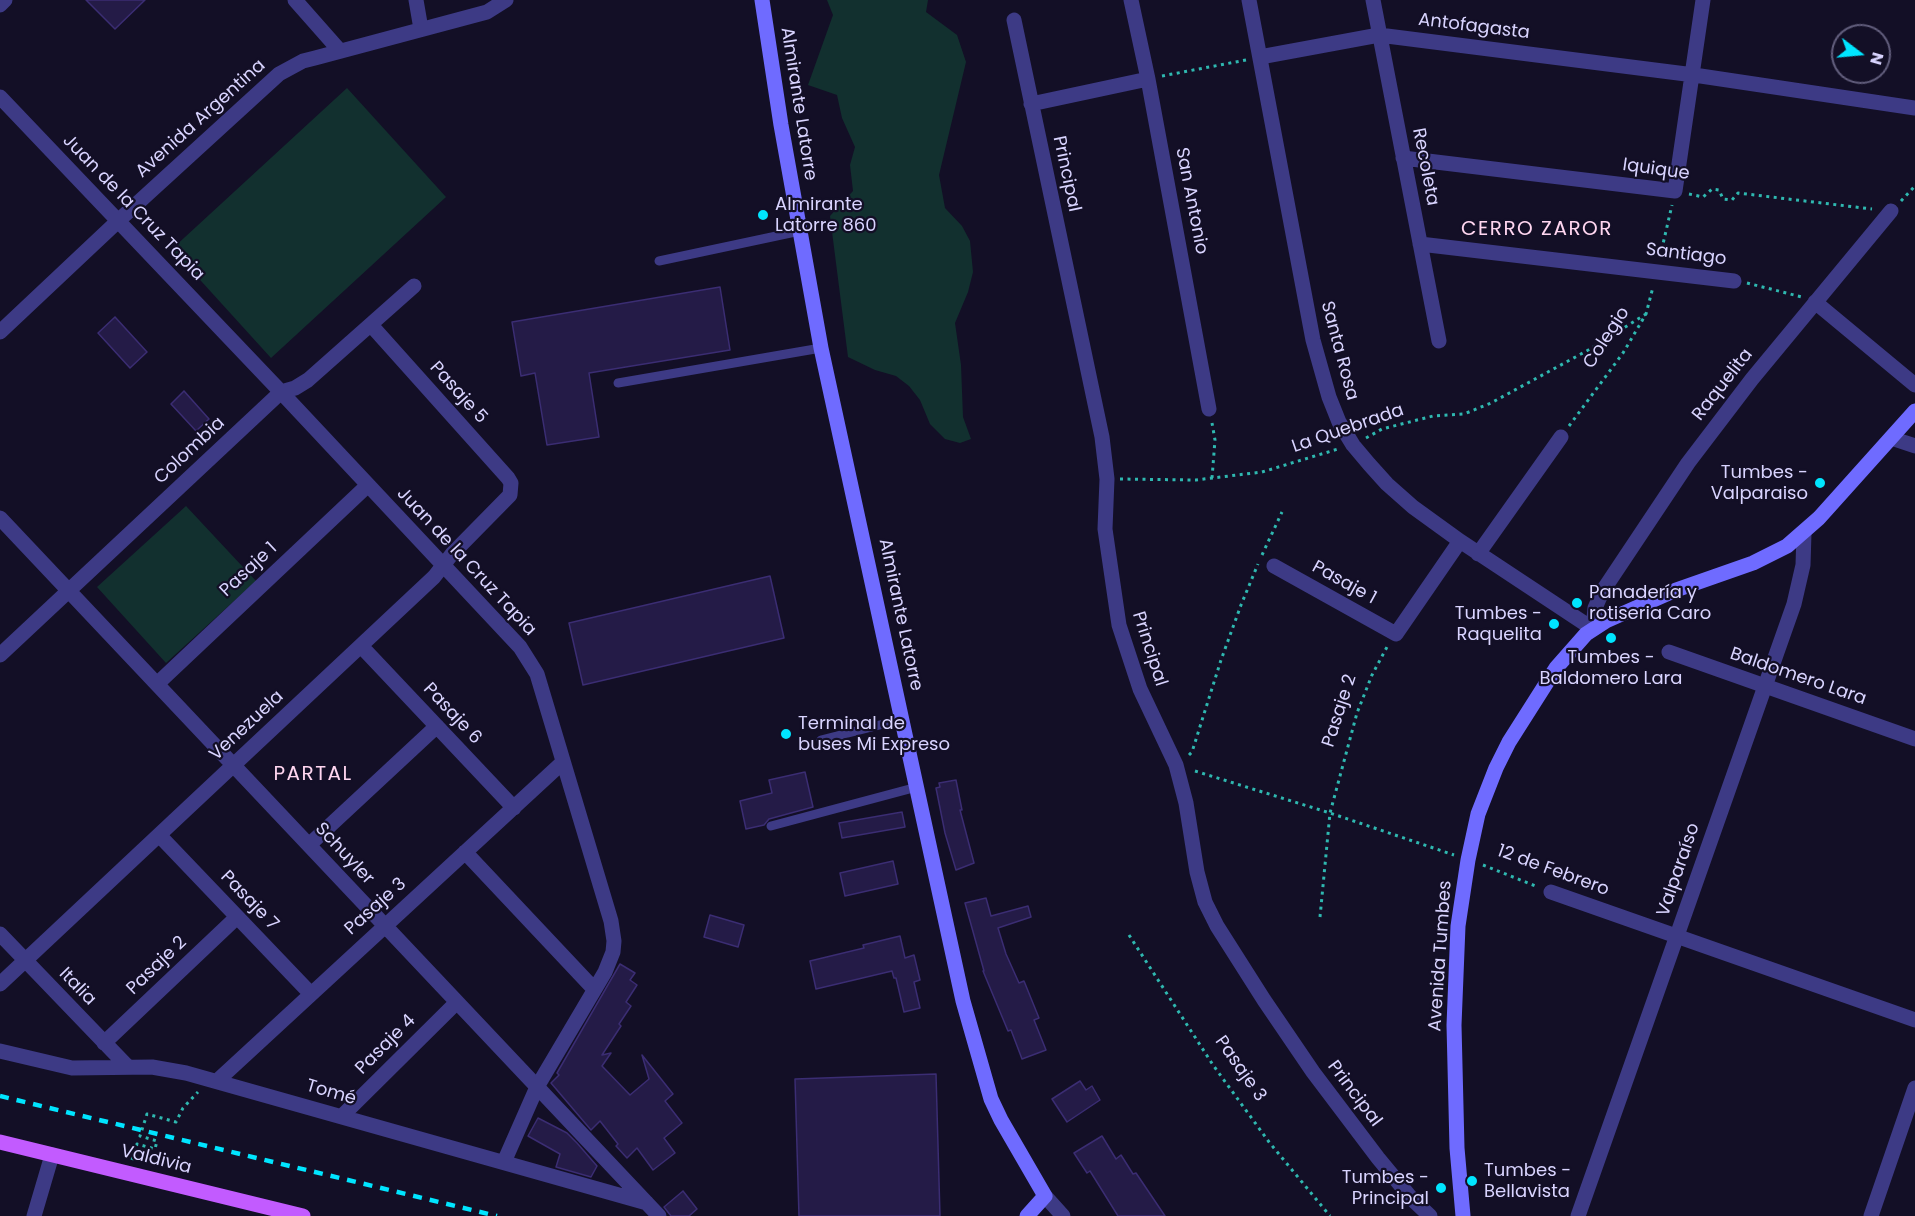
<!DOCTYPE html>
<meta charset="utf-8">
<style>
body{margin:0}
#map{position:relative;width:1915px;height:1216px;overflow:hidden;background:#130f26;font-family:Poppins,sans-serif}
canvas{display:block}
.north{position:absolute;left:1831px;top:24px;width:60px;height:60px;box-sizing:border-box;background:#130f26;border:2px solid #625e7d;border-radius:50%;rotate:106deg;font-size:16px;font-weight:700;line-height:24px;text-align:center;color:#d9d4ff}
.north::after{content:'';display:block;margin:auto;width:21px;height:27px;background:#00e5ff;clip-path:polygon(50% 0,100% 100%,50% 72%,0 100%)}
</style>
<div id="map">
<canvas width="1915" height="1216"></canvas>
<div class="north">N</div>
</div>
<script>
const c = document.querySelector('canvas').getContext('2d');
c.lineJoin = 'round';
function fill(path, color) { c.fillStyle = color; c.fill(path, 'evenodd'); }
const shape = rows => new Path2D(rows.map(r => 'M' + r).join(''));
function strokePath(path, color, width, dash) { c.strokeStyle = color; c.lineWidth = width; c.lineCap = dash ? 'butt' : 'round'; c.setLineDash(dash || []); c.stroke(path); }
function write(font, color, halo, rows, align = 'center') {
  c.font = font + ' Poppins,sans-serif'; c.lineWidth = 4.5; c.setLineDash([]); c.textBaseline = 'middle'; c.strokeStyle = halo; c.fillStyle = color; for (const [text, x, y, turn = 0] of rows) {
    c.save(); c.translate(x, y); c.rotate((+turn || 0) * Math.PI / 180); c.textAlign = isNaN(turn) ? turn : align; if (halo) c.strokeText(text, 0, 0); c.fillText(text, 0, 0); c.restore();
  }
}
const green = shape([
 [827,0,928,0,926,12,957,35,966,62,939,175,945,208,962,226,970,241,973,272,968,292,955,323,961,365,963,417,971,439,960,443,945,439,930,424,920,400,909,386,896,376,875,370,848,357,830,216,853,191,850,165,855,147,842,118,837,95,808,85,833,15],
 [347,88,446,197,271,358,172,249],
 [186,506,256,581,166,663,97,587]
]);
const building = shape([
 [86,0,145,0,115,29,86,0],
 [720,287,730,350,589,373,599,437,547,445,535,373,521,376,512,322,720,287],
 [115,317,147,352,130,368,98,333,115,317],
 [184,391,209,419,196,431,171,404,184,391],
 [770,576,784,638,583,685,569,623,770,576],
 [805,772,813,807,769,819,764,825,746,829,740,801,772,793,769,780,805,772],
 [956,780,962,810,960,810,974,863,956,870,945,833,936,788,940,787,939,783,956,780],
 [902,812,905,827,842,838,839,823,902,812],
 [893,861,898,884,845,896,840,873,893,861],
 [986,898,991,916,1028,906,1031,917,998,928,1006,954,1019,983,1024,981,1039,1018,1034,1020,1046,1050,1022,1059,1011,1030,1008,1031,983,971,984,971,965,903,986,898],
 [710,915,744,925,738,947,704,937,710,915],
 [900,936,905,958,914,955,920,980,914,982,920,1008,904,1012,896,978,894,978,892,971,816,989,810,961,864,948,863,945,900,936],
 [620,964,635,973,630,980,637,985,626,1002,631,1006,619,1024,621,1026,602,1055,611,1053,602,1066,630,1095,649,1079,642,1055,673,1094,665,1101,682,1123,664,1138,675,1153,653,1170,637,1148,627,1158,616,1146,618,1144,600,1121,591,1130,551,1083,559,1075,557,1073,620,964],
 [936,1074,940,1216,799,1216,795,1079,936,1074],
 [1080,1081,1086,1090,1092,1086,1100,1100,1067,1122,1052,1099,1080,1081],
 [538,1118,567,1133,577,1143,597,1166,591,1177,556,1167,560,1154,528,1136,538,1118],
 [1102,1136,1116,1159,1121,1155,1133,1174,1136,1173,1165,1216,1118,1216,1090,1171,1087,1173,1074,1153,1102,1136],
 [683,1191,697,1209,689,1216,671,1216,664,1207,683,1191]
]);
const path = shape([
 [1162,76,1246,60],
 [1689,194,1703,197,1712,189,1719,190,1723,199,1732,200,1738,193,1872,209],
 [1901,201,1915,186],
 [1660,257,1672,205],
 [1747,283,1802,297],
 [1569,426,1623,353,1646,314,1653,287],
 [1366,438,1382,429,1433,416,1464,414,1491,403,1592,348,1646,314],
 [1212,478,1215,440,1212,423],
 [1120,479,1196,480,1262,472,1338,449],
 [1262,555,1282,512],
 [1189,755,1192,752,1221,660,1241,605,1258,564],
 [1195,771,1330,813,1454,855],
 [1483,865,1538,887],
 [1320,917,1330,813,1357,713,1372,675,1387,647],
 [1129,935,1213,1065,1269,1142,1330,1216],
 [132,1160,137,1144,155,1149,157,1141,140,1136,147,1114,176,1122,183,1108,198,1092]
]);
const service = shape([
 [659,261,800,231],
 [618,383,821,348],
 [821,740,903,719],
 [771,826,917,787]
]);
const minor = shape([
 [295,0,340,51],
 [416,0,421,29],
 [1131,0,1148,79,1209,409],
 [1249,0,1313,340,1329,397,1339,422,1353,445,1369,464,1387,484,1413,507,1460,541,1593,629],
 [1373,0,1439,341],
 [1014,20,1102,437,1107,479,1105,529,1119,625,1140,689,1176,765,1186,803,1197,872,1205,902,1217,926,1264,1000,1313,1072,1378,1158,1412,1199,1430,1216],
 [1260,57,1379,35,1694,75,1915,108],
 [0,97,281,392,520,647,537,674,611,921,614,941,613,952,605,972,537,1087,504,1162],
 [1031,104,1148,79],
 [1403,158,1675,191,1703,0],
 [1420,244,1734,281],
 [1815,302,1915,385],
 [0,332,118,221,279,74,303,61,315,58,487,12,506,0],
 [1891,438,1915,446],
 [0,518,659,1216],
 [1478,554,1561,437],
 [1274,566,1396,634,1460,541],
 [1593,629,1595,608,1602,592,1688,463,1752,379,1891,211],
 [361,646,514,808],
 [1669,652,1915,739],
 [0,655,281,392,295,388,308,380,414,286],
 [157,684,368,485],
 [159,835,310,993],
 [309,845,437,726],
 [465,852,594,989],
 [1551,892,1915,1020],
 [0,934,127,1066],
 [0,984,434,577,452,554,510,495,511,483,508,478,371,325],
 [104,1043,237,917],
 [0,1051,72,1068,152,1067,186,1073,647,1203],
 [217,1081,563,762],
 [342,1116,457,1002],
 [1045,1196,1063,1216],
 [1578,1216,1794,604,1803,565,1804,533],
 [1871,1216,1915,1088]
]);
const tertiary = shape([
 [0,5,5,0],
 [34,1216,52,1155]
]);
const secondary = shape([
 [762,0,781,125,821,348,963,1001,991,1099,1001,1120,1045,1196,1027,1216],
 [1463,1216,1457,1148,1454,1025,1458,926,1468,860,1478,814,1496,768,1509,742,1556,668,1586,634,1606,621,1676,590,1753,563,1787,546,1819,518,1915,411]
]);
const primary = shape([
 [0,1142,303,1216]
]);
const rail = shape([
 [0,1096,497,1216]
]);
const markers = [
 [763,215,6,"#00e5ff"],
 [1820,483,6,"#00e5ff"],
 [1577,603,6,"#00e5ff"],
 [1554,624,6,"#00e5ff"],
 [1611,638,6,"#00e5ff"],
 [786,734,6,"#00e5ff"],
 [1472,1181,6,"#00e5ff"],
 [1441,1188,6,"#00e5ff"]
];
const streetNames = [
 ["Antofagasta",1474,27,7],
 ["Almirante Latorre",798,104,81],
 ["Avenida Argentina",201,119,-42],
 ["Recoleta",1425,167,79],
 ["Iquique",1656,170,8],
 ["Principal",1066,174,78],
 ["San Antonio",1191,201,79],
 ["Juan de la Cruz Tapia",133,208,46],
 ["Santiago",1686,255,7],
 ["Colegio",1607,338,-57],
 ["Santa Rosa",1339,351,75],
 ["Raquelita",1723,385,-52],
 ["Pasaje 5",458,393,48],
 ["La Quebrada",1348,429,-19],
 ["Colombia",190,451,-43],
 ["Juan de la Cruz Tapia",466,562,47],
 ["Pasaje 1",249,570,-43],
 ["Pasaje 1",1344,583,29],
 ["Almirante Latorre",900,615,78],
 ["Principal",1149,649,72],
 ["Baldomero Lara",1798,677,19],
 ["Pasaje 2",1340,711,-72],
 ["Pasaje 6",452,714,47],
 ["Venezuela",247,726,-43],
 ["Schuyler",344,854,47],
 ["Valparaíso",1679,870,-71],
 ["12 de Febrero",1553,871,20],
 ["Pasaje 7",249,901,46],
 ["Pasaje 3",376,907,-42],
 ["Avenida Tumbes",1441,956,-86],
 ["Pasaje 2",157,966,-44],
 ["Italia",77,987,46],
 ["Pasaje 4",386,1045,-45],
 ["Pasaje 3",1240,1069,55],
 ["Tomé",331,1093,16],
 ["Principal",1354,1094,53],
 ["Valdivia",156,1160,14]
];
const poiNames = [
 ["Almirante",775,205],
 ["Latorre 860",775,226],
 ["Tumbes -",1808,473,"right"],
 ["Valparaiso",1808,494,"right"],
 ["Panadería y",1589,593],
 ["rotiseria Caro",1589,614],
 ["Tumbes -",1542,614,"right"],
 ["Raquelita",1542,635,"right"],
 ["Tumbes -",1611,658,"center"],
 ["Baldomero Lara",1611,679,"center"],
 ["Terminal de",798,724],
 ["buses Mi Expreso",798,745],
 ["Tumbes -",1484,1171],
 ["Bellavista",1484,1192],
 ["Tumbes -",1429,1178,"right"],
 ["Principal",1429,1199,"right"]
];
const neighbourhoodNames = [
 ["CERRO ZAROR",1537,230],
 ["PARTAL",313,775]
];
fill(green, '#12302f');
fill(building, '#241b47');
strokePath(building, '#3b2d73', 1.5);
strokePath(path, '#2fb8b0', 3, [3, 4.5]);
strokePath(service, '#3d3a85', 9);
strokePath(minor, '#3d3a85', 15);
strokePath(tertiary, '#3d3a85', 15);
strokePath(secondary, '#6f6bff', 15);
strokePath(primary, '#c25bff', 15);
strokePath(rail, '#00e5ff', 4.5, [9, 8]);
for (const [x, y, r, color] of markers) { const dot = new Path2D(); dot.arc(x, y, r, 0, 2 * Math.PI); c.fillStyle = color; c.fill(dot); strokePath(dot, '#130f26', 2); }
write('18px', '#d9d4ff', '#130f26', streetNames);
write('18px', '#d9d4ff', '#130f26', poiNames, 'left');
c.letterSpacing = '1.5px';
write('20px', '#ffd6f0', '#130f26', neighbourhoodNames);
c.letterSpacing = '0px';
</script>
